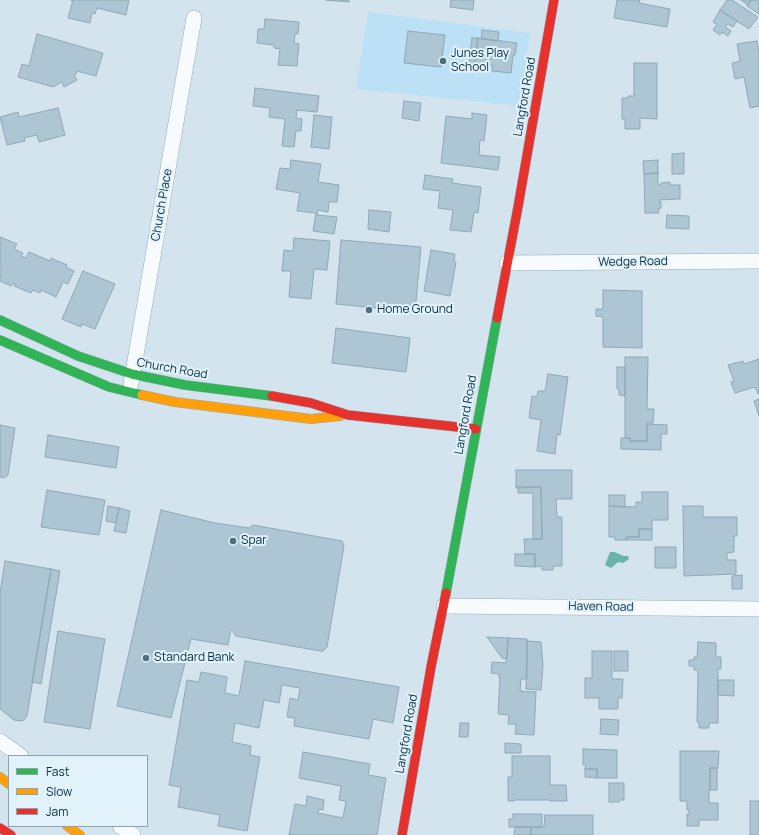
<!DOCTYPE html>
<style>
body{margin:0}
#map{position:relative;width:759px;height:835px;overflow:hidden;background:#d3e4ef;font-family:Manrope,sans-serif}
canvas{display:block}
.legend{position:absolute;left:8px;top:755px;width:140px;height:72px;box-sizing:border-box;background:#e2f2fb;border:1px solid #8aa3b0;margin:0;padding:5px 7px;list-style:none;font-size:12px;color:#072d3f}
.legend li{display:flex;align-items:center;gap:8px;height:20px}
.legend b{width:20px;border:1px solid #8aa3b0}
</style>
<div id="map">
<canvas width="759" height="835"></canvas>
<ul class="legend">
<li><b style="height:5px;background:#30b455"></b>Fast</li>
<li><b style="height:5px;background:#ff9f0a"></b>Slow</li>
<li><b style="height:5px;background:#e5322d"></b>Jam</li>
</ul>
</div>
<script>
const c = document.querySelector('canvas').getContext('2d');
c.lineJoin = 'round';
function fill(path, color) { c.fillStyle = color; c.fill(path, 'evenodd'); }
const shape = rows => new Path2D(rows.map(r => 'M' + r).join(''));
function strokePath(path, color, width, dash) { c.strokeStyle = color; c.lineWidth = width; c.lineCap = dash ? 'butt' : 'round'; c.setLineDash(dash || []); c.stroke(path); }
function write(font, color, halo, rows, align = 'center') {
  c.font = font + ' Manrope,sans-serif'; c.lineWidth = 4; c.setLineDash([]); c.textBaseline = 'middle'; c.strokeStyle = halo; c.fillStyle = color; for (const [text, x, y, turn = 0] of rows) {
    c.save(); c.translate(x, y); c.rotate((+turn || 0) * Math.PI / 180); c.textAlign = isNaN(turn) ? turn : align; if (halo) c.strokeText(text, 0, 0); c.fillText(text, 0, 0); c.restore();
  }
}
const built = shape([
 [368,12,530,33,520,106,356,89]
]);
const water = shape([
 [610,552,614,552,624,556,628,556,629,559,623,563,618,562,611,568,605,565]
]);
const building = shape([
 [71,0,129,0,126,15,97,8,95,14,92,13,90,23,68,18,73,0,71,0],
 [326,0,349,0,349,2,326,0],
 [451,0,474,0,473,10,450,7,451,0],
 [617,0,640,0,639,3,670,9,667,27,614,18,617,0],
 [727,0,732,0,758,17,749,29,720,10,727,0],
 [741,0,751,0,748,5,741,0],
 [751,0,759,0,759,14,747,6,751,0],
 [720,10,737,21,733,27,728,24,725,27,731,31,728,36,722,32,720,35,713,30,717,24,713,22,720,10],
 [265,19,299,22,298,34,295,34,294,43,299,44,297,66,278,65,280,49,274,48,274,45,257,43,258,29,264,29,265,19],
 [482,30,499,32,498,41,481,39,482,30],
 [408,31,445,35,441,67,404,63,408,31],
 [37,34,103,53,96,76,77,71,76,74,74,75,77,80,64,87,62,82,53,87,18,77,22,64,29,66,37,34],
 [472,38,478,38,475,64,469,63,472,38],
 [478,38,517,43,515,55,513,55,511,73,492,71,493,65,475,64,478,38],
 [757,41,759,54,759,106,750,108,744,77,735,79,732,63,740,61,737,44,757,41],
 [634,63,657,63,657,119,640,118,640,129,625,129,625,119,622,119,622,98,628,98,628,96,634,96,634,63],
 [255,88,319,96,317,112,297,110,296,118,302,119,301,131,296,131,294,147,282,146,285,119,269,117,270,108,253,106,255,88],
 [404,101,421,103,419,121,402,118,404,101],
 [58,108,65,135,39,142,37,135,24,138,25,141,7,145,0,117,18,112,19,117,58,108],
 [472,113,487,115,484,141,480,140,479,155,500,157,498,170,441,163,446,116,472,119,472,113],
 [314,115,332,117,329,149,311,147,314,115],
 [684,153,684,174,672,174,672,154,684,153],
 [291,160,321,164,318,182,339,185,337,202,329,202,328,212,318,210,317,215,337,217,334,234,313,231,316,213,297,211,300,193,276,189,280,168,290,169,291,160],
 [658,160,658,173,644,174,643,161,658,160],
 [658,173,658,185,661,185,661,183,670,182,670,185,680,185,680,199,659,200,659,202,661,202,661,208,658,209,659,213,645,213,644,174,658,173],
 [425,175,453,179,452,183,481,187,478,213,474,212,471,232,450,230,453,210,438,208,440,191,423,189,425,175],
 [369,210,391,212,389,232,368,229,369,210],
 [667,215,689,216,689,229,666,228,667,215],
 [0,237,17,244,14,249,23,253,21,256,26,258,29,252,50,261,51,258,67,265,66,267,74,271,68,284,63,282,56,297,41,290,40,293,33,290,31,293,14,286,15,284,13,283,11,286,0,281,0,275,2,271,0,270,0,237],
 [294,238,330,241,327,270,314,269,311,299,289,297,291,271,282,271,284,250,293,251,294,238],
 [341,240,421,247,415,312,336,304,341,240],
 [431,250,455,254,454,261,456,262,450,296,424,291,431,250],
 [83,271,115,284,95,329,82,324,81,327,62,319,83,271],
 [603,290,642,291,642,348,603,347,603,317,596,316,596,309,603,309,603,290],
 [336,328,410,338,406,372,332,363,336,328],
 [625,357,648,357,647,409,654,409,653,423,647,423,647,441,630,441,630,438,625,438,625,357],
 [759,359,759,394,758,394,755,387,735,393,731,382,734,381,728,365,743,361,744,364,759,359],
 [617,367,625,367,625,396,619,395,619,389,617,389,617,367],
 [548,374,568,377,560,435,557,434,555,454,537,451,541,420,529,418,532,396,537,397,538,391,545,391,548,374],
 [759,399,759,416,754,401,759,399],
 [647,424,667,425,667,434,661,434,661,450,621,449,621,438,630,438,630,441,647,441,647,424],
 [0,425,15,428,8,475,4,478,0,477,0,425],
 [48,435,119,447,116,468,45,457,48,435],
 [516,470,572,470,572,499,556,499,557,517,562,517,562,566,553,566,553,570,542,570,542,566,535,567,535,554,525,554,524,539,542,539,541,487,516,488,516,470],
 [518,487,541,487,542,539,533,539,533,493,518,493,518,487],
 [47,490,105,500,99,535,41,527,47,490],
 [642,492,668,492,668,520,652,520,652,529,639,529,639,537,626,537,626,540,615,540,615,537,609,537,609,506,636,507,636,502,642,502,642,492],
 [609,495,625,495,625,507,609,506,609,495],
 [108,506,119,508,116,523,106,521,108,506],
 [683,506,703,506,703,517,737,517,737,536,734,536,734,552,727,553,727,560,736,560,736,574,684,576,683,506],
 [119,508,130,511,126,533,114,531,119,508],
 [161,510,215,523,249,528,253,525,342,541,344,546,327,647,323,651,320,651,236,636,234,634,233,630,231,629,228,645,191,639,171,718,117,706,161,510],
 [639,529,652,529,652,540,626,540,626,537,639,537,639,529],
 [655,547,676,547,676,568,655,568,655,547],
 [515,554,535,554,535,567,515,566,515,554],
 [5,561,51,569,27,716,24,720,20,721,14,720,0,709,0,593,5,561],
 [51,569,60,571,41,684,32,682,51,569],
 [742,575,742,589,732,589,732,576,742,575],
 [58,631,105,639,90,729,44,722,58,631],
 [487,637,508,638,507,659,502,658,487,637],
 [508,638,527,639,527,679,521,679,520,691,536,692,534,735,515,734,516,724,508,724,509,715,498,714,500,678,499,678,499,674,491,673,492,662,506,663,508,638],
 [527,641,541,642,543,665,541,690,526,689,527,641],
 [698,642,716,643,716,657,721,657,721,669,718,669,718,723,709,723,709,728,699,728,699,722,697,722,698,670,694,670,694,666,689,666,689,660,694,660,694,657,697,657,698,642],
 [592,651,612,651,612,679,623,679,622,698,618,698,618,709,599,709,599,698,585,698,585,678,592,678,592,651],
 [614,651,628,651,628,671,614,671,614,651],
 [245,661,399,687,393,723,373,719,369,739,294,726,295,718,287,717,290,698,298,700,300,688,282,685,279,703,264,700,259,728,235,723,232,742,251,746,250,755,260,757,247,831,218,826,220,815,178,807,181,787,169,785,187,680,199,682,201,672,227,677,225,693,239,696,245,661],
 [718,680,734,680,734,696,718,695,718,680],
 [601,719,619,720,618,735,600,734,601,719],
 [460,723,469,723,468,737,459,737,460,723],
 [505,743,521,744,521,753,505,753,505,743],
 [583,749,617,750,617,778,597,778,597,769,585,769,586,765,583,765,583,749],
 [680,751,719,751,718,768,710,768,710,790,709,790,709,803,718,803,718,820,699,820,699,826,687,826,687,814,689,815,689,810,687,810,687,801,680,801,680,751],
 [303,752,370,764,368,775,386,778,377,835,289,835,295,804,306,806,307,796,324,800,323,810,319,809,318,813,343,818,346,801,339,800,341,786,299,778,303,752],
 [512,756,550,756,550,785,566,785,567,801,550,801,550,800,514,800,514,801,508,801,508,777,512,777,512,756],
 [710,768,717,768,717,790,710,790,710,768],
 [585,769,597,769,597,778,585,777,585,769],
 [609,783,624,783,624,800,619,800,619,802,609,802,609,783],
 [750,801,759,801,759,835,750,835,750,801],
 [513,814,542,814,542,827,509,827,509,819,513,819,513,814],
 [545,815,593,815,593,835,531,835,531,827,544,827,545,815],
 [515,827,531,827,531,835,514,835,515,827]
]);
const street = shape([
 [507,263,759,261],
 [131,384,194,18],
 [444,606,759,609],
 [0,741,21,756],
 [120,826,133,835]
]);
const fast = shape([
 [0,320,78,356,132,374,185,385,272,396],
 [0,340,109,387,142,395],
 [446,593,497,318]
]);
const slow = shape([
 [142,395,175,402,311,419,340,416],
 [0,777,9,784],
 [67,826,80,835]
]);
const jam = shape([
 [497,318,518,207,554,0],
 [272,396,311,403,348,415,476,429],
 [0,828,11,835],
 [402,835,431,667,446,593]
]);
const markers = [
 [443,61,4,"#4e6d7d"],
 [369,310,4,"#4e6d7d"],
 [233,541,4,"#4e6d7d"],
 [146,658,4,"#4e6d7d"]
];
const poiNames = [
 ["Junes Play",451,54],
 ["School",451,68],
 ["Home Ground",377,310],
 ["Spar",241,541],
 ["Standard Bank",154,658]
];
const streetNames = [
 ["Langford Road",525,97,-80],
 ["Church Place",162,205,-80],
 ["Wedge Road",633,262,-1],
 ["Church Road",172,369,10],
 ["Langford Road",466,415,-80],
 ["Haven Road",601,607,1],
 ["Langford Road",407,734,-80]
];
fill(built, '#bce1f7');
fill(water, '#69b4a6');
fill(building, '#aec6d4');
strokePath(building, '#8fa8b5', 1);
strokePath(street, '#90a9b6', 16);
strokePath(fast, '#90a9b6', 10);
strokePath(slow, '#90a9b6', 10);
strokePath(jam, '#90a9b6', 10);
strokePath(street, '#f8fbfd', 15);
strokePath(fast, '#30b455', 9);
strokePath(slow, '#ff9f0a', 9);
strokePath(jam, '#e5322d', 9);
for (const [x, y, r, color] of markers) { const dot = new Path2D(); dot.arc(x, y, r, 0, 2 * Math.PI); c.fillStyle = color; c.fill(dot); strokePath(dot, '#e2f2fb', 1.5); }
write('12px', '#072d3f', '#e2f2fb', poiNames, 'left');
write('12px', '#072d3f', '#e2f2fb', streetNames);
</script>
